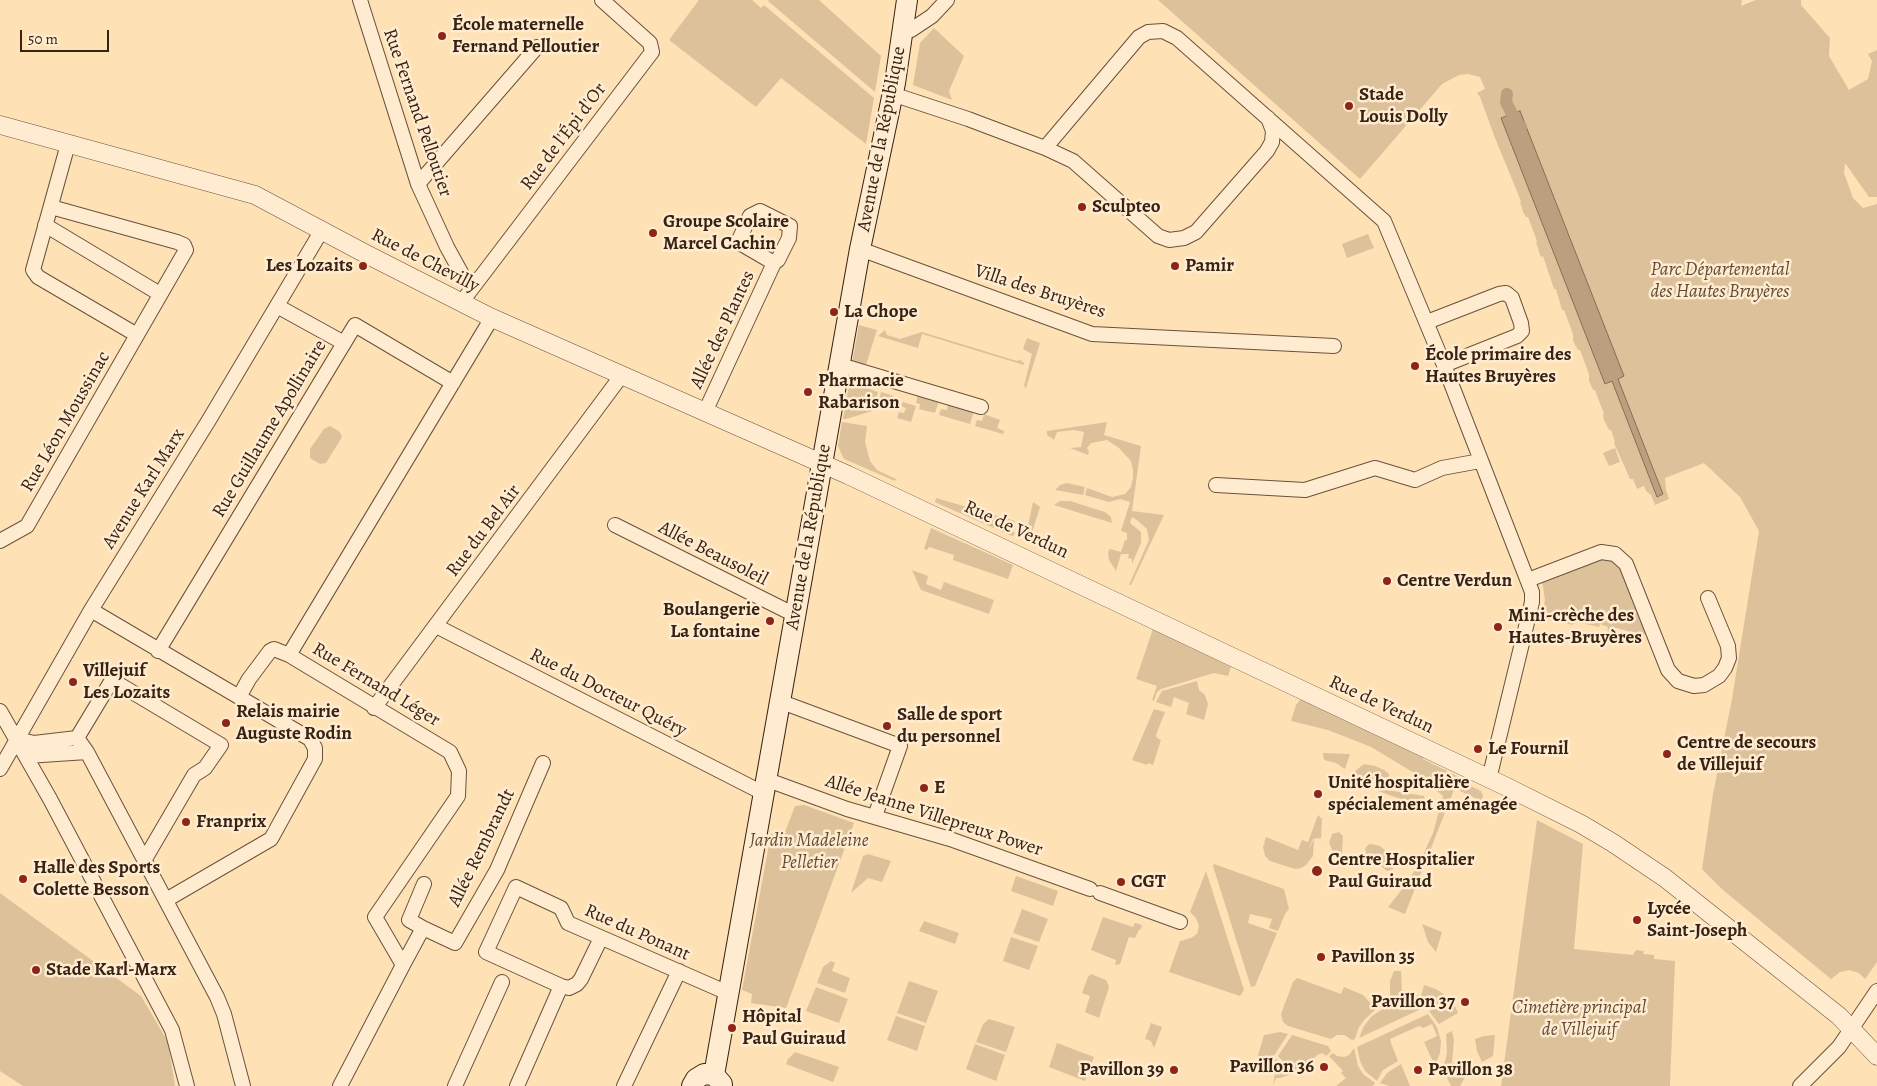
<!DOCTYPE html>
<meta charset="utf-8">
<style>
body{margin:0}
#map{position:relative;width:1877px;height:1086px;overflow:hidden;background:#ffe1b6;font-family:Alegreya,serif}
canvas{display:block}
.scale{position:absolute;left:20px;top:30px;width:89px;height:22px;box-sizing:border-box;border:2px solid #372213;border-top:0;padding-left:6px;font-size:15px;line-height:18px;white-space:nowrap;color:#372213;-webkit-text-stroke:4px #ffecd0;paint-order:stroke}
</style>
<div id="map">
<canvas width="1877" height="1086"></canvas>
<div class="scale">50 m</div>
</div>
<script>
const c = document.querySelector('canvas').getContext('2d');
c.lineJoin = 'round';
function fill(path, color) { c.fillStyle = color; c.fill(path, 'evenodd'); }
const shape = rows => new Path2D(rows.map(r => 'M' + r).join(''));
function strokePath(path, color, width, dash) { c.strokeStyle = color; c.lineWidth = width; c.lineCap = dash ? 'butt' : 'round'; c.setLineDash(dash || []); c.stroke(path); }
function write(font, color, halo, rows, align = 'center') {
  c.font = font + ' Alegreya,serif'; c.lineWidth = 5; c.setLineDash([]); c.textBaseline = 'middle'; c.strokeStyle = halo; c.fillStyle = color; for (const [text, x, y, turn = 0] of rows) {
    c.save(); c.translate(x, y); c.rotate((+turn || 0) * Math.PI / 180); c.textAlign = isNaN(turn) ? turn : align; if (halo) c.strokeText(text, 0, 0); c.fillText(text, 0, 0); c.restore();
  }
}
const green = shape([
 [699,0,752,0,761,8,764,5,874,98,866,144,781,78,756,107,669,40],
 [769,0,819,0,881,56,875,92,768,1],
 [1158,0,1742,0,1741,6,1756,0,1801,0,1801,5,1830,38,1829,56,1849,90,1868,79,1872,61,1868,54,1877,50,1877,197,1869,197,1845,163,1844,173,1853,198,1863,208,1877,204,1877,962,1865,979,1859,973,1849,970,1840,972,1831,979,1723,890,1702,869,1713,794,1732,699,1759,531,1740,497,1704,463,1665,478,1666,490,1669,499,1655,505,1651,495,1646,491,1644,486,1637,489,1633,479,1630,479,1614,443,1615,442,1611,430,1609,430,1604,420,1603,415,1604,414,1595,390,1593,390,1589,381,1589,374,1580,350,1578,350,1573,341,1573,334,1564,310,1562,310,1556,289,1554,289,1543,256,1541,257,1539,252,1536,242,1537,241,1528,217,1526,217,1523,212,1520,202,1521,201,1495,138,1480,97,1477,93,1485,89,1480,77,1468,74,1459,75,1442,84,1360,179],
 [934,28,964,56,949,91,952,100,913,85,920,43],
 [1368,234,1374,248,1347,258,1342,244],
 [859,325,877,330,865,368,852,363],
 [885,330,887,335,900,339,922,332,1017,361,1020,360,1024,363,1024,365,922,334,918,348,878,336],
 [1027,338,1040,343,1026,388,1024,386,1032,354,1023,349],
 [851,374,857,376,855,384,878,392,872,411,846,419,843,419],
 [881,392,894,396,893,399,897,400,894,410,878,405],
 [918,395,939,401,935,413,919,409,920,404,916,403],
 [903,402,916,406,911,422,897,418,899,412,904,413,906,408,901,406],
 [948,404,974,411,970,424,939,415,941,409,947,410],
 [984,414,1000,420,997,428,1004,431,1003,434,975,426,977,420,982,421],
 [842,422,867,426,865,442,870,461,877,470,896,479,895,481,844,459,838,446],
 [1107,422,1104,435,1141,446,1132,511,1164,515,1131,585,1129,585,1149,540,1147,529,1138,521,1132,517,1130,523,1141,532,1141,543,1132,564,1132,559,1128,558,1129,554,1121,554,1116,571,1109,560,1108,552,1110,549,1121,552,1125,540,1127,540,1127,533,1121,531,1130,502,1120,499,1109,502,1085,495,1087,488,1112,497,1125,494,1131,487,1133,478,1133,470,1131,461,1119,448,1107,440,1091,443,1087,448,1089,452,1088,455,1070,448,1081,447,1084,432,1074,430,1057,432,1054,440,1047,435,1047,431],
 [330,426,340,432,342,437,326,463,320,464,310,458,310,449,324,429],
 [1615,448,1620,462,1609,466,1603,453],
 [1067,483,1085,487,1083,495,1055,490,1060,485],
 [936,498,1015,521,1012,531,1015,533,1014,535,1012,536,937,503,935,502],
 [1060,501,1070,501,1105,512,1111,517,1112,523,1054,505],
 [1033,502,1040,507,1030,539,1025,541,1023,539,1023,535,1026,535],
 [931,528,1013,565,1008,579,953,560,954,555,929,547,927,550,924,549],
 [1604,557,1617,561,1648,634,1642,635,1617,628,1613,628,1612,634,1607,633,1608,627,1600,624,1599,627,1577,622,1572,625,1566,623,1566,620,1557,618,1556,621,1541,619,1545,600,1542,580],
 [912,570,928,576,926,584,941,590,944,582,994,600,989,614,921,590],
 [1153,629,1231,667,1228,676,1214,673,1161,689,1157,692,1154,701,1152,700,1157,686,1136,679],
 [1197,681,1199,690,1205,695,1208,704,1204,720,1186,714,1189,703,1174,697,1171,707,1156,702,1162,691],
 [1301,699,1423,757,1423,759,1459,777,1405,914,1388,907,1408,882,1421,859,1433,833,1443,796,1416,774,1371,747,1328,730,1291,721,1296,705],
 [1154,709,1165,712,1156,735,1157,738,1161,740,1153,765,1148,763,1147,765,1132,760],
 [1323,753,1350,754,1345,769,1336,763,1324,760],
 [1364,764,1375,766,1384,770,1389,774,1389,778,1385,777,1384,778,1376,779,1360,779,1355,771],
 [1459,780,1481,791,1483,797,1479,803,1471,806,1475,798,1456,789],
 [1344,783,1424,796,1427,809,1376,790,1344,784],
 [804,805,854,823,786,1008,751,1003,752,994,742,990,771,834,781,830,785,832,795,806],
 [1318,815,1322,819,1321,838,1313,839,1307,852,1314,839,1313,856,1306,865,1301,868,1295,869,1270,861,1265,856,1263,847,1264,844,1266,845,1264,843,1266,837,1298,850,1302,840,1308,842],
 [1537,820,1583,844,1574,949,1633,955,1636,950,1644,951,1643,954,1654,955,1654,959,1675,961,1670,1086,1501,1086],
 [1339,832,1343,836,1342,853,1347,860,1348,864,1346,865,1338,863,1329,843,1332,834],
 [1371,844,1380,846,1388,853,1394,862,1393,869,1387,871,1375,861,1368,859,1365,849,1368,845],
 [868,854,891,861,882,882,868,878,851,893,863,856],
 [1214,864,1284,889,1289,909,1285,914,1278,931,1269,928,1272,919,1250,914,1248,923,1277,933,1255,986,1251,987,1213,866],
 [1206,871,1244,990,1240,996,1169,972,1180,941,1191,938,1197,934,1199,926,1196,918,1190,912],
 [1016,876,1058,891,1053,906,1011,891],
 [0,893,141,996,168,1042,175,1086,23,1086,0,1071],
 [1022,909,1048,919,1039,942,1013,933],
 [1103,917,1133,927,1135,923,1142,925,1141,929,1139,930,1135,938,1129,937,1120,964,1115,965,1116,960,1091,950],
 [924,921,959,933,955,944,919,931],
 [1422,924,1442,932,1436,952,1428,942],
 [1011,937,1038,946,1029,970,1003,961],
 [831,961,835,963,832,971,850,978,845,993,817,983,823,967],
 [1394,971,1401,971,1402,994,1421,996,1424,985,1436,989,1449,998,1427,1009,1408,1002,1390,1003,1390,981],
 [1091,974,1106,980,1109,987,1099,1018,1085,1012,1090,996,1082,993,1088,977],
 [1297,978,1341,994,1344,987,1363,995,1376,1009,1365,1019,1359,1027,1355,1039,1352,1040,1344,1035,1337,1035,1331,1039,1288,1026,1283,1022,1281,1014,1293,982],
 [909,981,938,991,926,1023,897,1013],
 [816,987,848,999,839,1023,806,1011],
 [1452,1000,1458,1013,1439,1024,1429,1011],
 [1394,1005,1408,1005,1421,1009,1359,1038,1364,1026,1372,1016,1386,1007],
 [1428,1014,1437,1027,1441,1041,1440,1053,1435,1066,1424,1042,1437,1036,1432,1024,1423,1028,1419,1026,1390,1039,1391,1043,1398,1061,1383,1070,1377,1081,1365,1071,1360,1061,1357,1047],
 [896,1016,925,1026,917,1051,887,1040],
 [989,1019,1015,1027,1006,1052,976,1042,983,1024],
 [1151,1023,1162,1027,1154,1048,1151,1041,1145,1039],
 [1452,1031,1454,1040,1452,1063,1469,1065,1471,1067,1460,1086,1451,1086,1443,1069,1447,1053,1446,1034],
 [1280,1032,1288,1034,1268,1065,1256,1062,1264,1035],
 [1292,1035,1328,1046,1331,1051,1326,1056,1323,1053,1317,1055,1314,1058,1314,1062,1299,1077,1278,1056],
 [1495,1035,1493,1056,1482,1062,1477,1051,1475,1039,1484,1036],
 [1057,1043,1094,1057,1085,1081,1049,1067],
 [975,1044,1005,1055,996,1081,966,1069],
 [1354,1048,1358,1066,1363,1074,1375,1083,1373,1086,1336,1086,1346,1078,1341,1073,1343,1071,1329,1056,1333,1053,1337,1056,1344,1057,1349,1055],
 [795,1052,839,1067,833,1082,786,1064,788,1059],
 [1276,1059,1292,1074,1280,1078,1276,1078,1273,1086,1276,1067,1273,1063],
 [1401,1064,1410,1086,1389,1086,1380,1083,1387,1073]
]);
const water = shape([
 [1520,111,1624,376,1618,379,1663,494,1657,497,1612,381,1605,384,1501,118,1520,111]
]);
const canal = shape([
 [1507,94,1506,102,1516,122,1521,127]
]);
const minor = shape([
 [360,0,418,184,447,247,464,278,473,287],
 [903,29,911,30,932,16,947,0],
 [892,94,968,119,1045,148,1073,161,1158,236,1169,240,1184,238,1196,232,1267,151,1272,142,1273,131,1268,118],
 [68,144,33,270,38,277,137,335],
 [1045,148,1139,37,1148,32,1163,31,1177,38,1384,221,1444,365,1532,592,1532,602,1489,779],
 [418,184,537,47],
 [45,225,160,294],
 [860,249,1092,334,1334,346],
 [463,304,467,295,652,52,650,43,602,0],
 [277,306,344,343],
 [1427,322,1499,294,1506,293,1512,298,1521,323,1522,331,1517,336,1444,365],
 [840,365,981,407],
 [705,412,774,263,778,260,789,238,790,226,760,211,750,216,738,242,774,263],
 [1216,485,1305,490,1375,468,1415,480,1442,468,1480,461],
 [615,525,795,615],
 [0,541,27,526,186,250,184,245,177,242,51,207],
 [1528,580,1601,552,1615,554,1626,564,1668,670,1678,681,1694,686,1704,685,1719,676,1725,668,1729,658,1728,646,1708,598],
 [91,610,239,697,249,679,270,651,274,649,289,655,450,752,459,771,458,796,375,917,403,965,340,1086],
 [436,626,763,793],
 [158,651,355,325,453,383],
 [289,655,487,326,490,317],
 [779,701,900,746,875,816],
 [374,708,622,375],
 [0,711,50,799,172,1030,187,1086],
 [77,738,87,752,217,997,224,1014,243,1086],
 [77,738,112,680,221,745,205,768,194,775,145,859],
 [17,739,34,743,77,738],
 [27,756,87,752],
 [0,769,91,610,209,420,322,230],
 [765,779,847,809,950,839,1090,889],
 [1100,893,1180,922],
 [166,900,271,839,315,759,315,748,310,739,239,697],
 [423,928,409,920,424,884],
 [403,965,423,928,455,943,497,870,543,763],
 [561,986,486,952,516,887,561,908,568,923,728,993],
 [455,1086,502,982],
 [517,1086,561,986,569,988,577,984,581,979,601,938],
 [624,1086,679,971],
 [1800,1086,1839,1047,1877,991]
]);
const tertiary = shape([
 [0,125,255,195,366,254,490,317,848,475,1507,787,1581,824,1613,843,1665,878,1839,1016,1877,1056]
]);
const secondary = shape([
 [714,1075,860,249,895,83,907,0],
 [692,1086,696,1079,704,1074,714,1075,722,1084]
]);
const markers = [
 [442,36,5,"#8f2418"],
 [1349,106,5,"#8f2418"],
 [1082,207,5,"#8f2418"],
 [653,233,5,"#8f2418"],
 [363,266,5,"#8f2418"],
 [1175,266,5,"#8f2418"],
 [834,312,5,"#8f2418"],
 [1415,366,5,"#8f2418"],
 [808,392,5,"#8f2418"],
 [1387,581,5,"#8f2418"],
 [770,621,5,"#8f2418"],
 [1498,627,5,"#8f2418"],
 [73,682,5,"#8f2418"],
 [226,723,5,"#8f2418"],
 [887,726,5,"#8f2418"],
 [1478,749,5,"#8f2418"],
 [1667,754,5,"#8f2418"],
 [924,788,5,"#8f2418"],
 [1318,794,5,"#8f2418"],
 [186,822,5,"#8f2418"],
 [1317,871,6,"#8f2418"],
 [23,879,5,"#8f2418"],
 [1121,882,5,"#8f2418"],
 [1637,920,5,"#8f2418"],
 [1321,957,5,"#8f2418"],
 [36,970,5,"#8f2418"],
 [1465,1002,5,"#8f2418"],
 [732,1028,5,"#8f2418"],
 [1324,1067,5,"#8f2418"],
 [1174,1070,5,"#8f2418"],
 [1418,1070,5,"#8f2418"]
];
const poiNames = [
 ["École maternelle",452,25],
 ["Fernand Pelloutier",452,47],
 ["Stade",1359,95],
 ["Louis Dolly",1359,117],
 ["Sculpteo",1092,207],
 ["Groupe Scolaire",663,222],
 ["Marcel Cachin",663,244],
 ["Les Lozaits",353,266,"right"],
 ["Pamir",1185,266],
 ["La Chope",844,312],
 ["École primaire des",1425,355],
 ["Hautes Bruyères",1425,377],
 ["Pharmacie",818,381],
 ["Rabarison",818,403],
 ["Centre Verdun",1397,581],
 ["Boulangerie",760,610,"right"],
 ["La fontaine",760,632,"right"],
 ["Mini-crèche des",1508,616],
 ["Hautes-Bruyères",1508,638],
 ["Villejuif",83,671],
 ["Les Lozaits",83,693],
 ["Relais mairie",236,712],
 ["Auguste Rodin",236,734],
 ["Salle de sport",897,715],
 ["du personnel",897,737],
 ["Centre de secours",1677,743],
 ["de Villejuif",1677,765],
 ["Le Fournil",1488,749],
 ["Unité hospitalière",1328,783],
 ["spécialement aménagée",1328,805],
 ["E",934,788],
 ["Franprix",196,822],
 ["Centre Hospitalier",1328,860],
 ["Paul Guiraud",1328,882],
 ["Halle des Sports",33,868],
 ["Colette Besson",33,890],
 ["CGT",1131,882],
 ["Lycée",1647,909],
 ["Saint-Joseph",1647,931],
 ["Pavillon 35",1331,957],
 ["Stade Karl-Marx",46,970],
 ["Pavillon 37",1455,1002,"right"],
 ["Hôpital",742,1017],
 ["Paul Guiraud",742,1039],
 ["Pavillon 36",1314,1067,"right"],
 ["Pavillon 39",1164,1070,"right"],
 ["Pavillon 38",1428,1070]
];
const streetNames = [
 ["Rue Fernand Pelloutier",417,113,71],
 ["Rue de l'Épi d'Or",564,137,-53],
 ["Avenue de la République",882,139,-79],
 ["Rue de Chevilly",425,261,27],
 ["Villa des Bruyères",1040,292,18],
 ["Allée des Plantes",723,330,-65],
 ["Rue Léon Moussinac",66,422,-60],
 ["Rue Guillaume Apollinaire",270,429,-59],
 ["Avenue Karl Marx",144,489,-58],
 ["Rue de Verdun",1016,530,25],
 ["Rue du Bel Air",484,531,-53],
 ["Avenue de la République",809,537,-80],
 ["Allée Beausoleil",713,554,27],
 ["Rue Fernand Léger",376,685,31],
 ["Rue du Docteur Quéry",608,693,27],
 ["Rue de Verdun",1381,705,25],
 ["Allée Jeanne Villepreux Power",934,816,18],
 ["Allée Rembrandt",482,848,-64],
 ["Rue du Ponant",637,933,24]
];
const parkNames = [
 ["Parc Départemental",1720,270],
 ["des Hautes Bruyères",1720,292],
 ["Jardin Madeleine",809,841],
 ["Pelletier",809,863],
 ["Cimetière principal",1579,1008],
 ["de Villejuif",1579,1030]
];
fill(green, '#ddc19a');
fill(water, '#bba07f');
strokePath(water, '#866e54', 1);
strokePath(canal, '#bba07f', 12);
strokePath(minor, '#69523c', 16);
strokePath(tertiary, '#69523c', 19);
strokePath(secondary, '#372213', 22);
strokePath(minor, '#ffecd0', 14);
strokePath(tertiary, '#ffecd0', 18);
strokePath(secondary, '#ffecd0', 20);
for (const [x, y, r, color] of markers) { const dot = new Path2D(); dot.arc(x, y, r, 0, 2 * Math.PI); c.fillStyle = color; c.fill(dot); strokePath(dot, '#ffecd0', 2); }
write('bold 19px', '#372213', '#ffecd0', poiNames, 'left');
write('19px', '#372213', '#ffecd0', streetNames);
write('italic 19px', '#604a35', '#ffecd0', parkNames);
</script>
